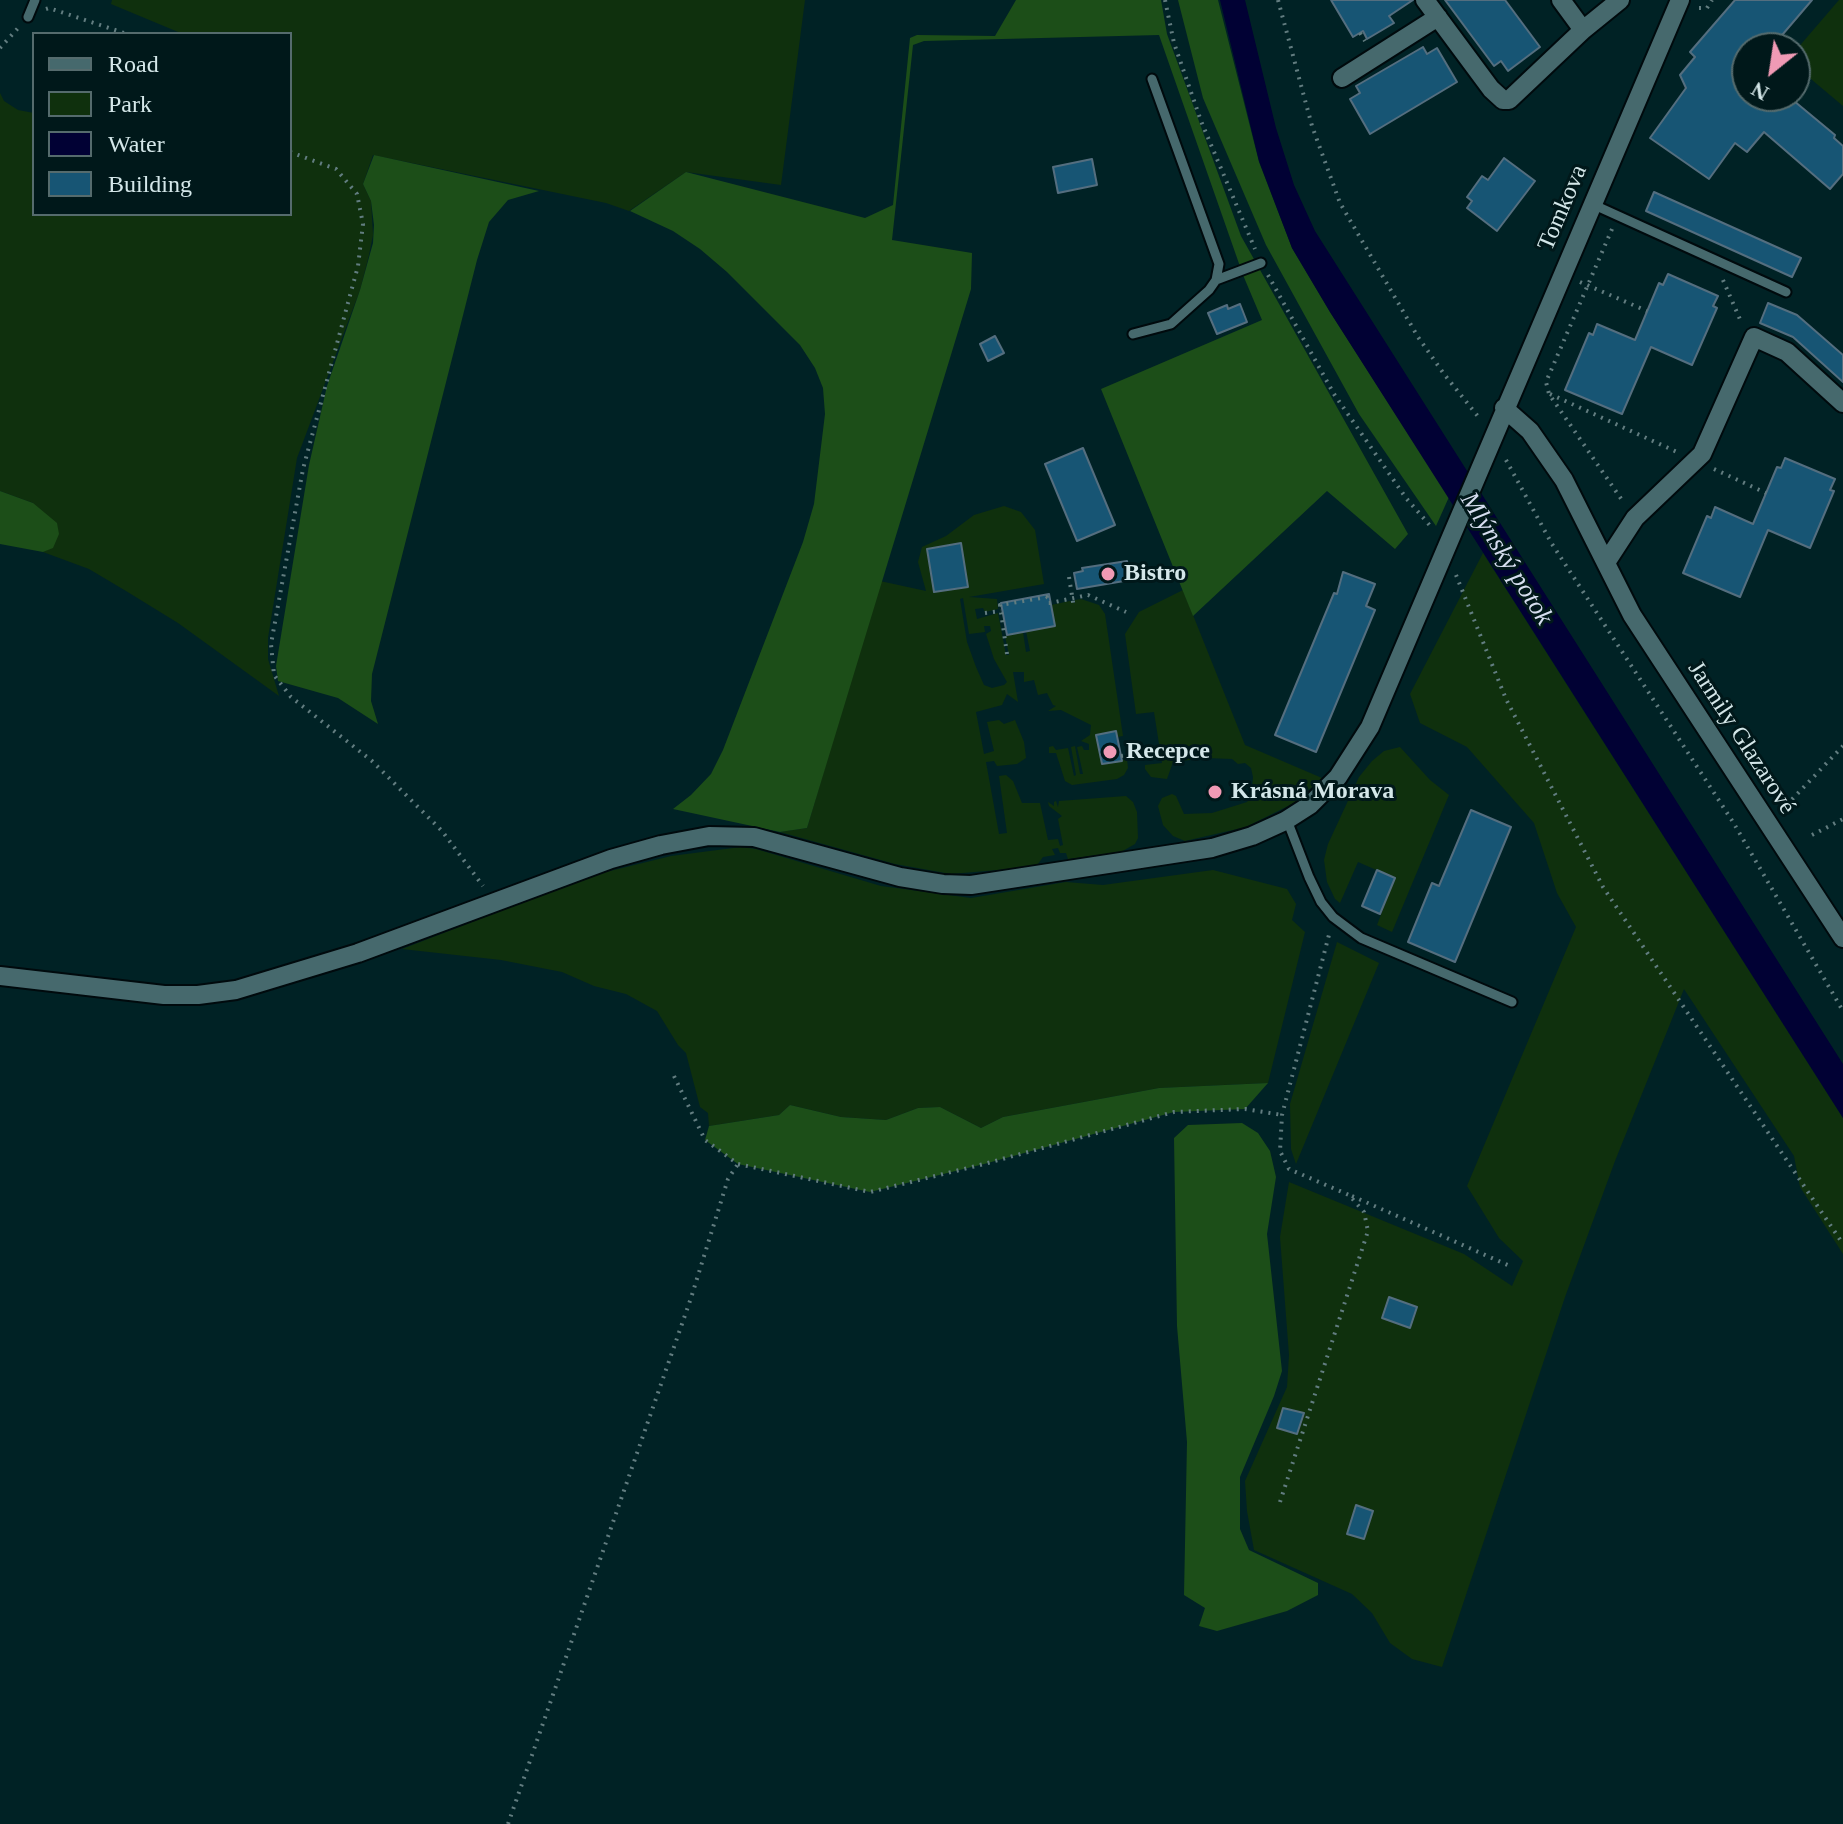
<!DOCTYPE html>
<meta charset="utf-8">
<style>
body{margin:0}
#map{position:relative;width:1843px;height:1824px;overflow:hidden;background:#002225;font-family:Georgia,serif}
canvas{display:block}
.legend{position:absolute;left:32px;top:32px;width:260px;height:184px;box-sizing:border-box;background:#00181a;border:2px solid #556b6d;margin:0;padding:10px 14px;list-style:none;font-size:24px;color:#d4e7e9}
.legend li{display:flex;align-items:center;gap:16px;height:40px}
.legend b{width:40px;border:2px solid #556b6d}
.north{position:absolute;left:1731px;top:32px;width:80px;height:80px;box-sizing:border-box;background:#00181a;border:2px solid #556b6d;border-radius:50%;rotate:210deg;font-size:22px;font-weight:700;line-height:32px;text-align:center;color:#d4e7e9}
.north::after{content:'';display:block;margin:auto;width:28px;height:36px;background:#f09ab5;clip-path:polygon(50% 0,100% 100%,50% 72%,0 100%)}
</style>
<div id="map">
<canvas width="1843" height="1824"></canvas>
<ul class="legend">
<li><b style="height:10px;background:#46696d"></b>Road</li>
<li><b style="height:22px;background:#0f300d"></b>Park</li>
<li><b style="height:22px;background:#010134"></b>Water</li>
<li><b style="height:22px;background:#175574"></b>Building</li>
</ul>
<div class="north">N</div>
</div>
<script>
const c = document.querySelector('canvas').getContext('2d');
c.lineJoin = 'round';
function fill(path, color) { c.fillStyle = color; c.fill(path, 'evenodd'); }
const shape = rows => new Path2D(rows.map(r => 'M' + r).join(''));
function strokePath(path, color, width, dash) { c.strokeStyle = color; c.lineWidth = width; c.lineCap = dash ? 'butt' : 'round'; c.setLineDash(dash || []); c.stroke(path); }
function write(font, color, halo, rows, align = 'center') {
  c.font = font + ' Georgia,serif'; c.lineWidth = 6; c.setLineDash([]); c.textBaseline = 'middle'; c.strokeStyle = halo; c.fillStyle = color; for (const [text, x, y, turn = 0] of rows) {
    c.save(); c.translate(x, y); c.rotate((+turn || 0) * Math.PI / 180); c.textAlign = isNaN(turn) ? turn : align; if (halo) c.strokeText(text, 0, 0); c.fillText(text, 0, 0); c.restore();
  }
}
const green = shape([
 [112,0,805,0,781,185,686,172,629,211,606,203,373,155,363,184,371,201,373,235,369,255,360,290,297,458,268,638,268,659,279,696,178,623,126,591,89,569,43,552,53,547,33,503,0,491,0,93,4,101,18,110,34,113,34,214,290,214,290,34,183,34,111,4],
 [1839,0,1843,0,1843,106,1799,69,1795,62,1796,50],
 [1004,506,1021,512,1035,530,1044,584,969,597,997,599,998,609,985,612,983,608,975,609,977,619,998,613,1006,655,1009,655,1005,636,1023,632,1026,652,1030,651,1026,631,1051,605,1070,601,1075,603,1075,600,1081,599,1099,605,1105,614,1123,736,1117,737,1115,731,1096,735,1102,764,1127,759,1128,768,1124,775,1117,779,1072,785,1065,781,1056,753,1049,753,1049,747,1053,746,1056,750,1068,748,1074,776,1076,775,1071,747,1075,746,1080,774,1083,774,1077,747,1082,746,1084,750,1089,750,1089,744,1081,741,1090,735,1091,725,1061,710,1048,711,1056,706,1053,705,1047,693,1038,695,1034,680,1024,682,1024,672,1013,672,1018,702,1007,694,1002,705,976,712,984,754,994,751,987,722,999,720,1004,724,1015,720,1024,742,1026,758,1017,764,997,766,994,761,986,762,999,834,1007,833,999,776,1006,775,1013,781,1022,803,1040,803,1048,840,1058,839,1060,846,1063,845,1058,819,1062,816,1049,806,1048,802,1054,806,1054,802,1056,801,1058,807,1059,801,1126,796,1133,802,1137,812,1138,838,1135,844,1121,852,1068,859,1066,853,1060,853,1058,848,1052,849,1055,855,1043,857,1038,864,1032,867,951,874,895,864,780,832,807,828,880,581,926,591,918,562,922,547,946,536,974,515],
 [963,598,969,634,985,632,984,626,990,626,991,631,986,634,994,659,1007,682,1004,685,992,688,984,685,976,667,967,642,960,599],
 [1483,553,1843,1118,1843,1254,1800,1187,1794,1156,1684,989,1615,1161,1565,1297,1442,1667,1412,1659,1390,1643,1372,1613,1352,1594,1254,1550,1247,1511,1245,1481,1287,1387,1289,1355,1280,1237,1289,1182,1464,1254,1512,1286,1523,1261,1499,1238,1467,1186,1576,927,1557,893,1534,823,1467,747,1420,723,1410,694],
 [1183,590,1245,745,1322,778,1294,803,1246,827,1185,841,1173,836,1163,825,1158,806,1162,798,1172,794,1176,796,1184,814,1212,813,1247,802,1251,797,1253,777,1251,768,1245,763,1238,764,1232,759,1206,758,1173,762,1167,779,1151,777,1145,769,1145,765,1162,763,1154,712,1136,714,1125,634,1139,612],
 [1400,747,1430,780,1449,795,1392,932,1377,925,1395,878,1358,862,1340,903,1335,899,1327,882,1324,860,1328,844,1359,777,1372,761,1384,751],
 [741,847,756,849,881,886,971,898,1066,882,1103,885,1213,870,1287,889,1296,904,1292,920,1305,932,1268,1083,1159,1088,1003,1117,981,1128,940,1107,918,1108,886,1120,841,1117,790,1105,779,1115,709,1126,708,1113,700,1107,686,1053,678,1045,657,1011,626,994,594,986,562,972,501,960,402,949,594,875,671,856],
 [1337,942,1379,963,1296,1164,1291,1149,1290,1104]
]);
const forest = shape([
 [1016,0,1161,0,1167,34,1241,236,1408,534,1395,549,1327,491,1193,616,1101,389,1262,320,1243,275,1159,35,924,41,913,45,892,240,972,253,971,289,807,828,780,832,673,809,691,795,711,774,723,750,803,542,814,504,825,414,823,388,815,368,800,345,727,272,700,249,673,231,630,211,686,172,865,218,893,205,910,38,917,35,995,36],
 [1178,0,1218,0,1259,162,1292,248,1330,312,1449,497,1436,526,1359,414,1266,245,1203,98],
 [374,155,539,191,508,200,489,222,477,260,372,674,371,701,378,724,338,698,278,681,276,666,309,465,327,386,360,290,373,243,374,225,371,201,363,184],
 [0,491,33,503,57,523,59,534,53,548,43,552,0,544],
 [1268,1083,1245,1109,1174,1112,984,1164,870,1192,738,1164,705,1140,709,1126,779,1115,790,1105,841,1117,886,1120,918,1108,940,1107,981,1128,1003,1117,1159,1088],
 [1242,1123,1258,1133,1270,1151,1276,1177,1267,1234,1282,1371,1274,1396,1240,1477,1240,1529,1249,1550,1318,1583,1318,1595,1287,1611,1217,1631,1199,1626,1205,1608,1184,1595,1187,1442,1177,1326,1174,1138,1188,1125]
]);
const water = shape([
 [1220,0,1245,0,1276,128,1294,185,1315,231,1843,1064,1843,1118,1330,312,1292,248,1259,161]
]);
const building = shape([
 [1331,0,1413,0,1389,16,1394,23,1367,39,1363,31,1353,37,1331,0],
 [1445,0,1505,0,1540,47,1508,71,1501,61,1494,66,1445,0],
 [1735,0,1812,0,1771,48,1747,48,1747,96,1788,96,1835,135,1834,138,1843,146,1843,174,1830,189,1764,132,1747,152,1735,143,1709,179,1650,138,1686,88,1680,75,1695,57,1690,52,1735,0],
 [1423,47,1427,54,1437,48,1457,82,1370,134,1350,99,1360,93,1356,86,1423,47],
 [1504,158,1535,181,1497,231,1467,208,1472,201,1467,197,1482,176,1488,180,1504,158],
 [1092,159,1097,185,1058,193,1053,167,1092,159],
 [1654,192,1801,258,1792,277,1646,211,1654,192],
 [1668,274,1718,296,1713,306,1717,308,1692,365,1651,347,1622,414,1565,390,1589,333,1593,335,1597,324,1635,340,1659,283,1663,285,1668,274],
 [1768,303,1797,315,1843,355,1843,382,1793,337,1760,323,1768,303],
 [1240,304,1247,322,1217,334,1208,313,1227,305,1228,309,1240,304],
 [995,336,1004,353,988,361,980,344,995,336],
 [1083,448,1115,525,1077,541,1045,464,1083,448],
 [1785,458,1835,479,1830,490,1834,491,1810,548,1768,530,1740,597,1683,573,1707,516,1711,518,1715,507,1753,524,1777,467,1781,468,1785,458],
 [961,543,968,587,934,592,927,549,961,543],
 [1127,561,1130,580,1077,589,1074,573,1083,571,1082,568,1127,561],
 [1343,572,1375,584,1366,606,1375,610,1316,752,1275,735,1334,593,1337,594,1343,572],
 [1049,594,1055,626,1007,635,1001,603,1049,594],
 [1116,731,1122,761,1102,764,1096,735,1116,731],
 [1471,810,1511,827,1455,962,1408,942,1432,883,1439,886,1471,810],
 [1377,870,1395,878,1380,914,1362,906,1377,870],
 [1389,1297,1417,1307,1410,1328,1382,1318,1389,1297],
 [1283,1408,1304,1413,1297,1434,1277,1428,1283,1408],
 [1356,1505,1373,1511,1364,1539,1347,1534,1356,1505]
]);
const path = shape([
 [1165,0,1174,43,1201,121,1255,249],
 [1278,0,1312,126,1340,203,1418,337,1444,374,1480,419],
 [1699,8,1707,8,1712,0],
 [46,9,49,8,127,34],
 [1360,33,1365,41],
 [0,48,19,27],
 [290,152,336,169,357,194,363,224,358,266,303,469,271,644,274,675,291,697,372,761,442,831,483,886],
 [1612,229,1546,382,1549,394,1624,503],
 [1268,275,1334,394,1406,498,1433,529],
 [1723,280,1742,324],
 [1580,282,1647,311],
 [1550,394,1677,452],
 [1506,460,1552,544,1733,822,1843,1011],
 [1714,469,1766,493],
 [1456,575,1506,699,1603,887,1843,1244],
 [1069,577,1074,608],
 [985,613,1001,611],
 [1007,654,1000,605,1047,597,1048,603,1050,603,1088,595,1126,612],
 [1121,756,1135,754],
 [1781,811,1843,746],
 [1812,835,1843,819],
 [674,1076,705,1140,738,1164,870,1192,984,1164,1174,1112,1245,1109,1282,1115],
 [1352,1196,1510,1266],
 [1280,1502,1368,1231,1364,1212,1349,1195,1289,1169,1280,1151,1282,1115,1330,931],
 [508,1824,691,1298,728,1179,738,1164]
]);
const service = shape([
 [28,17,35,0],
 [1592,204,1786,292],
 [1216,280,1261,263],
 [1133,334,1171,324,1209,290,1216,280,1219,264,1152,79],
 [1287,820,1309,877,1321,902,1333,917,1361,938,1512,1002]
]);
const minor = shape([
 [1425,0,1491,89,1503,100,1509,100,1583,30,1620,0],
 [1561,0,1583,30],
 [1342,78,1438,17],
 [1504,408,1530,431,1564,480,1632,615,1843,938],
 [1607,561,1635,518,1702,454,1754,337,1787,352,1843,403],
 [0,976,164,995,198,995,236,990,358,953,611,859,661,845,709,836,754,837,900,877,943,884,971,885,1212,848,1252,836,1285,821,1310,805,1338,777,1370,727,1680,0]
]);
const markers = [
 [1108,574,8,"#f09ab5"],
 [1110,752,8,"#f09ab5"],
 [1215,792,8,"#f09ab5"]
];
const streetNames = [
 ["Tomkova",1563,208,-67],
 ["Jarmily Glazarové",1741,738,57]
];
const poiNames = [
 ["Bistro",1124,574],
 ["Recepce",1126,752],
 ["Krásná Morava",1231,792]
];
const waterNames = [
 ["Mlýnský potok",1506,559,58]
];
fill(green, '#0f300d');
fill(forest, '#1c4e18');
fill(water, '#010134');
fill(building, '#175574');
strokePath(building, '#546e7f', 2);
strokePath(service, '#000a0d', 13);
strokePath(minor, '#000a0d', 22);
strokePath(path, '#627d80', 4, [2, 6]);
strokePath(service, '#46696d', 9);
strokePath(minor, '#46696d', 18);
for (const [x, y, r, color] of markers) { const dot = new Path2D(); dot.arc(x, y, r, 0, 2 * Math.PI); c.fillStyle = color; c.fill(dot); strokePath(dot, '#00181a', 3); }
write('24px', '#d4e7e9', '#00181a', streetNames);
write('bold 24px', '#d4e7e9', '#00181a', poiNames, 'left');
write('italic 26px', '#d6def0', '#00181a', waterNames);
</script>
